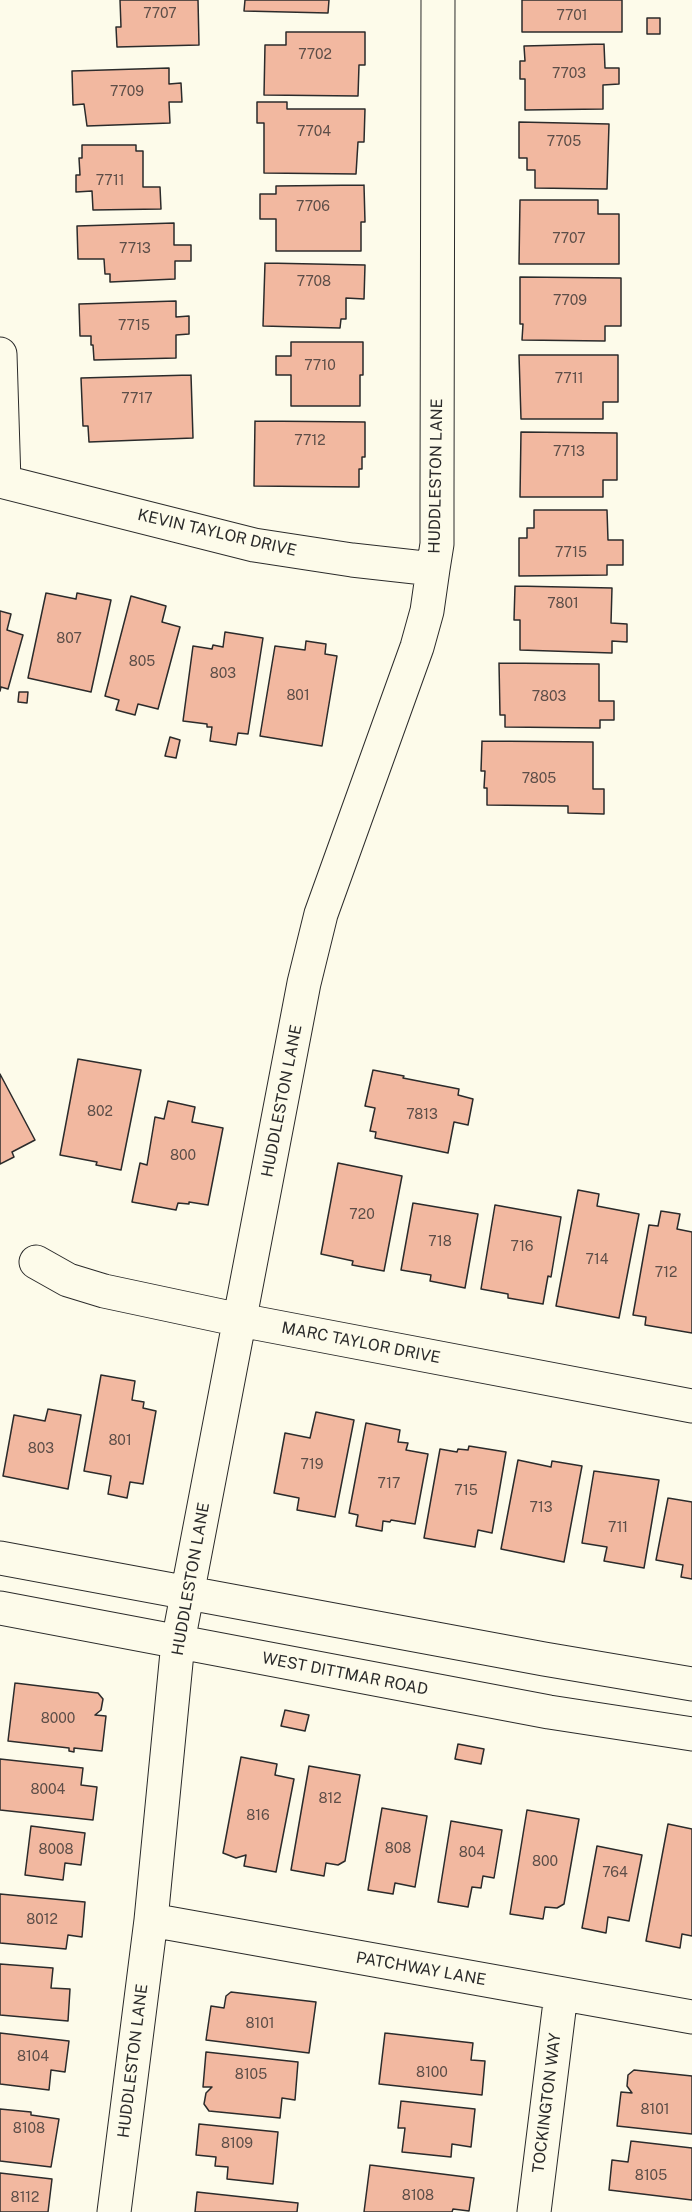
<!DOCTYPE html>
<style>
body{margin:0}
canvas{display:block;background:#fdfbea}
</style>
<canvas width="692" height="2212"></canvas>
<script>
const c = document.querySelector('canvas').getContext('2d');
c.lineJoin = 'round';
function fill(path, color) { c.fillStyle = color; c.fill(path, 'evenodd'); }
const shape = rows => new Path2D(rows.map(r => 'M' + r).join(''));
function strokePath(path, color, width, dash) { c.strokeStyle = color; c.lineWidth = width; c.lineCap = dash ? 'butt' : 'round'; c.setLineDash(dash || []); c.stroke(path); }
function write(font, color, halo, rows, align = 'center') {
  c.font = font + ' "Public Sans",sans-serif'; c.lineWidth = 4.5; c.setLineDash([]); c.textBaseline = 'middle'; c.strokeStyle = halo; c.fillStyle = color; for (const [text, x, y, turn = 0] of rows) {
    c.save(); c.translate(x, y); c.rotate((+turn || 0) * Math.PI / 180); c.textAlign = isNaN(turn) ? turn : align; if (halo) c.strokeText(text, 0, 0); c.fillText(text, 0, 0); c.restore();
  }
}
const building = shape([
 [120,0,198,0,199,45,117,47,116,27,121,27,120,0],
 [245,0,329,0,328,13,244,11,245,0],
 [522,0,622,0,622,32,522,32,522,0],
 [647,18,660,18,660,34,647,34,647,18],
 [286,32,365,32,365,65,359,65,358,96,264,95,265,45,286,45,286,32],
 [604,44,605,68,619,68,619,84,603,85,603,109,525,110,525,79,520,79,520,61,525,61,524,46,604,44],
 [169,68,169,84,181,83,182,102,169,102,170,123,87,126,84,104,73,105,72,71,169,68],
 [257,102,287,102,287,109,365,109,364,142,358,142,356,174,264,173,264,123,257,123,257,102],
 [519,122,609,124,607,189,535,188,535,170,527,170,527,158,519,158,519,122],
 [82,145,136,145,136,151,143,151,143,187,160,187,161,209,93,210,92,191,76,192,76,175,80,175,79,158,82,158,82,145],
 [364,185,365,222,361,222,361,251,276,251,276,219,260,219,260,194,276,194,276,186,364,185],
 [520,200,598,200,598,214,619,214,619,264,519,264,520,200],
 [174,223,174,245,191,245,191,261,175,261,175,279,110,282,110,274,105,274,104,259,78,259,77,226,174,223],
 [265,263,365,265,364,299,346,298,346,319,341,319,340,328,263,326,265,263],
 [520,277,621,278,621,326,605,326,605,341,522,340,523,324,520,324,520,277],
 [176,301,176,317,189,316,189,334,176,335,176,358,94,360,93,345,91,345,91,336,80,336,79,304,176,301],
 [291,342,363,342,363,375,360,375,360,406,291,406,291,375,276,375,276,356,291,356,291,342],
 [519,355,618,355,618,402,603,402,603,419,521,419,519,355],
 [191,375,193,438,89,442,88,426,83,426,81,378,191,375],
 [255,421,365,422,365,457,362,457,362,469,359,469,359,487,254,486,255,421],
 [521,432,617,433,617,480,603,480,603,497,520,497,521,432],
 [534,510,607,510,608,540,623,540,623,565,607,565,607,575,519,576,519,538,527,538,527,528,534,528,534,510],
 [515,586,612,588,611,623,627,624,627,642,612,641,612,653,520,650,520,620,514,620,515,586],
 [46,593,76,599,77,593,111,600,91,692,28,678,46,593],
 [131,596,166,606,162,622,180,627,158,709,138,704,135,715,116,710,119,700,105,696,131,596],
 [0,611,11,614,7,630,23,635,8,689,1,687,0,691,0,611],
 [225,632,263,638,248,734,238,733,236,745,210,741,212,727,207,727,207,724,183,721,193,646,212,649,213,645,223,647,225,632],
 [306,641,326,644,325,654,337,656,322,746,260,736,275,646,305,650,306,641],
 [499,663,599,664,599,701,614,701,614,720,600,720,600,728,505,727,505,715,500,715,499,663],
 [19,692,28,692,27,703,18,702,19,692],
 [170,737,180,740,176,758,165,756,170,737],
 [482,741,593,742,593,789,604,789,604,814,568,813,568,806,487,805,487,788,484,788,485,771,481,771,482,741],
 [78,1059,141,1070,121,1170,96,1165,97,1162,60,1155,78,1059],
 [373,1070,404,1076,403,1078,459,1089,458,1095,473,1099,468,1125,454,1122,448,1153,375,1138,376,1132,370,1131,375,1108,365,1106,373,1070],
 [0,1074,35,1140,12,1152,14,1157,0,1164,0,1074],
 [168,1101,195,1107,192,1122,223,1128,208,1205,189,1202,189,1204,178,1203,176,1210,132,1202,140,1163,147,1165,155,1117,164,1119,168,1101],
 [338,1163,402,1176,384,1271,352,1265,353,1261,321,1254,338,1163],
 [578,1190,599,1194,597,1206,639,1214,619,1318,556,1306,578,1190],
 [413,1203,478,1214,465,1288,430,1281,431,1275,401,1270,413,1203],
 [495,1205,561,1217,551,1277,548,1276,543,1304,508,1298,508,1294,481,1289,495,1205],
 [661,1211,680,1214,677,1229,692,1232,692,1333,645,1325,646,1317,633,1315,649,1225,658,1226,661,1211],
 [101,1375,135,1381,132,1400,144,1402,143,1408,156,1411,143,1484,130,1482,127,1498,108,1494,111,1476,84,1471,101,1375],
 [48,1409,81,1415,68,1489,3,1476,14,1415,45,1421,48,1409],
 [316,1412,354,1420,335,1517,297,1510,299,1498,274,1493,285,1433,310,1438,316,1412],
 [366,1423,400,1430,398,1442,408,1443,406,1450,428,1454,415,1524,391,1520,390,1522,383,1521,382,1531,356,1526,358,1515,349,1513,366,1423],
 [469,1446,506,1452,492,1533,478,1530,475,1547,424,1538,440,1449,457,1452,458,1449,468,1450,469,1446],
 [518,1460,551,1467,552,1461,582,1466,564,1562,501,1549,518,1460],
 [594,1471,659,1480,644,1568,604,1561,607,1547,582,1543,594,1471],
 [668,1498,692,1502,692,1579,681,1577,683,1565,656,1560,668,1498],
 [15,1683,98,1693,103,1699,101,1710,95,1715,106,1716,102,1751,74,1748,74,1752,69,1751,69,1748,8,1741,15,1683],
 [285,1710,309,1715,305,1731,281,1726,285,1710],
 [458,1744,484,1749,481,1764,455,1759,458,1744],
 [241,1757,277,1764,275,1775,294,1779,276,1872,244,1866,246,1855,236,1858,223,1853,241,1757],
 [0,1759,83,1768,81,1785,97,1787,93,1820,0,1810,0,1759],
 [309,1766,360,1775,345,1861,338,1865,326,1863,324,1876,291,1870,309,1766],
 [382,1808,427,1816,415,1887,395,1883,393,1894,368,1890,382,1808],
 [527,1810,579,1819,564,1904,557,1908,545,1907,543,1919,510,1914,527,1810],
 [451,1821,502,1830,494,1878,483,1876,481,1888,472,1887,468,1907,438,1902,451,1821],
 [668,1824,692,1829,692,1936,682,1934,680,1948,646,1941,668,1824],
 [31,1826,85,1833,81,1865,65,1863,63,1880,25,1875,31,1826],
 [597,1846,642,1855,629,1921,608,1917,606,1933,582,1928,597,1846],
 [0,1894,85,1902,82,1937,68,1935,66,1949,0,1943,0,1894],
 [0,1964,53,1968,51,1988,70,1989,68,2021,0,2015,0,1964],
 [231,1992,316,2002,309,2053,206,2040,211,2006,224,2008,226,1996,231,1992],
 [0,2033,69,2041,65,2072,51,2070,49,2090,0,2084,0,2033],
 [385,2033,473,2043,471,2060,485,2061,482,2095,379,2084,385,2033],
 [206,2052,298,2062,295,2100,282,2098,280,2118,209,2111,204,2104,206,2093,212,2087,203,2087,206,2052],
 [634,2070,692,2076,692,2134,617,2126,621,2092,632,2093,627,2086,628,2075,634,2070],
 [401,2101,475,2109,471,2147,452,2144,451,2157,402,2152,405,2128,398,2128,401,2101],
 [0,2109,31,2112,31,2115,59,2119,51,2167,0,2161,0,2109],
 [199,2124,278,2132,273,2184,227,2179,228,2167,215,2166,216,2157,196,2155,199,2124],
 [631,2141,692,2148,692,2200,609,2190,612,2160,628,2162,631,2141],
 [370,2165,474,2178,469,2211,453,2209,452,2212,364,2212,370,2165],
 [0,2173,52,2179,48,2212,0,2212,0,2173],
 [197,2192,298,2203,297,2212,195,2212,197,2192]
]);
const minor = shape([
 [0,354,4,482,254,545,352,560,433,569],
 [36,1262,68,1280,104,1291,240,1320,692,1406],
 [0,1558,544,1659,692,1684],
 [0,1608,549,1712,692,1734],
 [151,1920,692,2017],
 [114,2212,151,1920,178,1642,304,983,321,914,417,647,427,611,433,569,437,544,437,496,438,0],
 [534,2212,561,1994]
]);
const numberNames = [
 ["7707",160,14],
 ["7701",572,16],
 ["7702",315,55],
 ["7703",569,74],
 ["7709",127,92],
 ["7704",314,132],
 ["7705",564,142],
 ["7711",110,181],
 ["7706",313,207],
 ["7707",569,239],
 ["7713",135,249],
 ["7708",314,282],
 ["7709",570,301],
 ["7715",134,326],
 ["7710",320,366],
 ["7711",569,379],
 ["7717",137,399],
 ["7712",310,441],
 ["7713",569,452],
 ["7715",571,553],
 ["7801",563,604],
 ["807",69,639],
 ["805",142,662],
 ["803",223,674],
 ["801",298,696],
 ["7803",549,697],
 ["7805",539,779],
 ["802",100,1112],
 ["7813",422,1115],
 ["800",183,1156],
 ["720",362,1215],
 ["718",440,1242],
 ["716",522,1247],
 ["714",597,1260],
 ["712",666,1273],
 ["801",120,1441],
 ["803",41,1449],
 ["719",312,1465],
 ["717",389,1484],
 ["715",466,1491],
 ["713",541,1508],
 ["711",618,1528],
 ["8000",58,1719],
 ["8004",48,1790],
 ["812",330,1799],
 ["816",258,1816],
 ["808",398,1849],
 ["8008",56,1850],
 ["804",472,1853],
 ["800",545,1862],
 ["764",615,1873],
 ["8012",42,1920],
 ["8101",260,2024],
 ["8104",33,2057],
 ["8100",432,2073],
 ["8105",251,2075],
 ["8101",655,2110],
 ["8108",29,2129],
 ["8109",237,2144],
 ["8105",651,2176],
 ["8108",418,2196],
 ["8112",25,2198]
];
const streetNames = [
 ["HUDDLESTON LANE",436,476,-89],
 ["KEVIN TAYLOR DRIVE",217,533,13],
 ["HUDDLESTON LANE",282,1101,-79],
 ["MARC TAYLOR DRIVE",361,1343,11],
 ["HUDDLESTON LANE",191,1579,-80],
 ["WEST DITTMAR ROAD",345,1674,11],
 ["PATCHWAY LANE",421,1969,10],
 ["HUDDLESTON LANE",133,2061,-83],
 ["TOCKINGTON WAY",547,2103,-83]
];
fill(building, '#f2b8a0');
strokePath(building, '#2b2b2b', 1.5);
strokePath(minor, '#2b2b2b', 35);
strokePath(minor, '#fdfbea', 33);
write('14px', '#5d4e48', null, numberNames);
write('16px', '#2b2b2b', '#fdfbea', streetNames);
</script>
